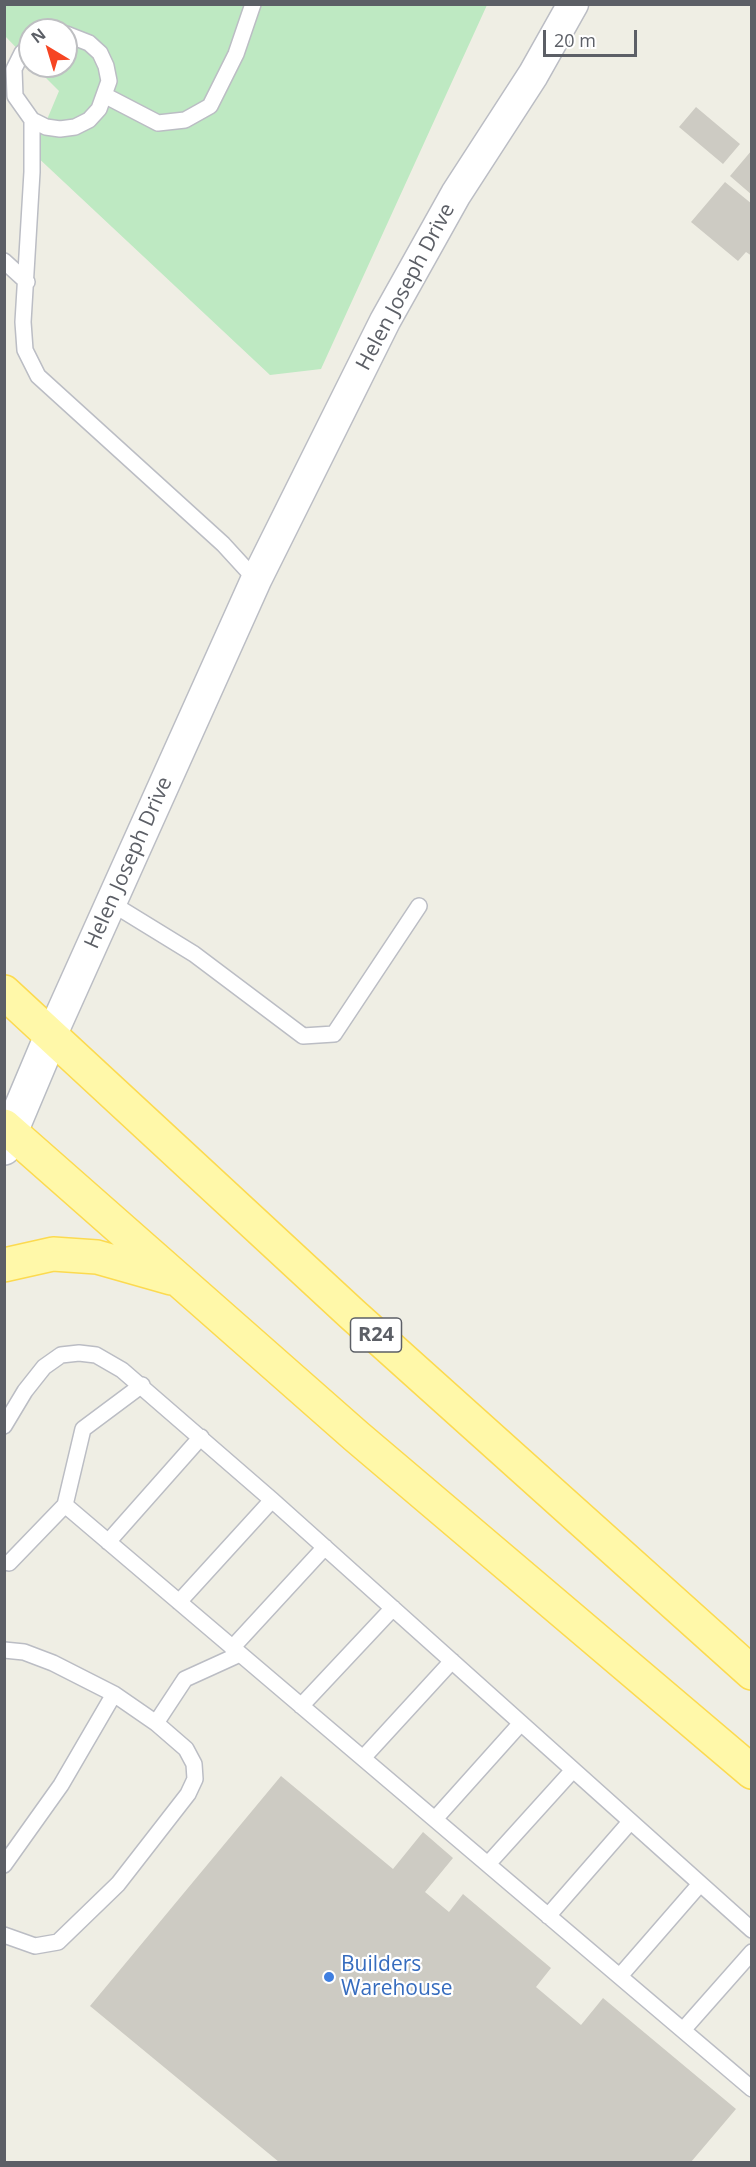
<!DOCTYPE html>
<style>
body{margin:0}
#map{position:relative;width:756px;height:2167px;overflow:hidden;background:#efeee4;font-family:"Open Sans",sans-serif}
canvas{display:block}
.frame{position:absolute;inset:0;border:6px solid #5c5f66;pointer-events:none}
.north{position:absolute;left:18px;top:18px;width:60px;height:60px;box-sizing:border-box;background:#fff;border:2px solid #bebfc2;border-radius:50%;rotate:322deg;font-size:16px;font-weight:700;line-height:24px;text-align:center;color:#5c5f66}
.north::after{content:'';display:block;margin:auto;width:21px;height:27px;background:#f64523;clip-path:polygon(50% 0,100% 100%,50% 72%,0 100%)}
.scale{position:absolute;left:543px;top:30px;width:94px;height:27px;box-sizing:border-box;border:3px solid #5c5f66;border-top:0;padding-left:8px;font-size:18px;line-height:21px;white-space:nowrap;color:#5c5f66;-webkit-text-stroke:4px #fff;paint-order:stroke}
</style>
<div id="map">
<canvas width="756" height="2167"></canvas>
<div class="frame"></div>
<div class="north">N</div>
<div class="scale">20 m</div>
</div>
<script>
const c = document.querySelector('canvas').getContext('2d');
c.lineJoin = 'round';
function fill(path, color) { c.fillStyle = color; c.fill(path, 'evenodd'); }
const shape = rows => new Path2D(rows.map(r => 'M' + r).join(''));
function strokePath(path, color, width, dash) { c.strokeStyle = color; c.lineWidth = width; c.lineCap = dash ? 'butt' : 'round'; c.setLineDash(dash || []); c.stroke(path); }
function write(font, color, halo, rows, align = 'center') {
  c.font = font + ' "Open Sans",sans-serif'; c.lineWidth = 4.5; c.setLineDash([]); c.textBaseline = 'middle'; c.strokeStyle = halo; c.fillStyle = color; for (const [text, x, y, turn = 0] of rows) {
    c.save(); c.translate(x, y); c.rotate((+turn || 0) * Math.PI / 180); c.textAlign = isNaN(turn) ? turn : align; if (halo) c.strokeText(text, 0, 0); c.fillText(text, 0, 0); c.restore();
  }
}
const green = shape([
 [4,5,487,5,321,369,270,375,33,153,59,91,34,66,66,66,66,30,30,30,30,62,5,36]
]);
const building = shape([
 [696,107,740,144,723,164,679,127],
 [752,150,752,195,730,176],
 [725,182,752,204,752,256,746,252,738,261,691,222],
 [281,1776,393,1869,423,1832,453,1858,425,1892,449,1912,463,1894,551,1968,536,1987,581,2025,603,1998,736,2109,691,2162,279,2162,90,2006]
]);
const lane = shape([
 [30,45,22,53,14,69,15,96,32,120,46,127,60,129,75,127,89,120,99,109,109,81,106,66,100,53,89,43,66,34],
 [106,96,158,123,185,120,210,106,236,54,253,4],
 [32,120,32,172,23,322,25,350,38,376,223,544,256,580],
 [4,261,27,282],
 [111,903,194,954,303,1036,334,1034,419,906],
 [4,1426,25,1391,44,1367,61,1355,79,1353,96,1355,122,1370,272,1500,752,1930],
 [65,1505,752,2089],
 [108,1542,201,1437],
 [9,1563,65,1505,83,1429,142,1385],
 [179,1602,272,1500],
 [232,1648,325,1547],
 [4,1650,24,1652,53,1663,114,1694,156,1723,186,1749,194,1764,195,1779,188,1794,118,1884,58,1942,35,1946,4,1935],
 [301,1706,393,1608],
 [156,1723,185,1679,240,1654],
 [363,1758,452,1661],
 [435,1819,521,1723],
 [488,1864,573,1770],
 [4,1865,61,1785,114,1694],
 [548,1916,630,1822],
 [620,1976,700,1884],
 [683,2030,752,1952]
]);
const street = shape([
 [52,1034,256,580,385,321,456,194,533,75,573,4]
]);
const secondary = shape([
 [4,1148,52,1034]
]);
const primary = shape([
 [4,992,352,1314,752,1673],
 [4,1126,356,1436,752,1772],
 [4,1265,53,1254,97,1257,171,1278]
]);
const markers = [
 [329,1977,6,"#3f7fe0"]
];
const shields = [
 [376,1335,51]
];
const shieldNames = [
 ["R24",376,1335]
];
const streetNames = [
 ["Helen Joseph Drive",406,287,-62],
 ["Helen Joseph Drive",129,863,-66]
];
const shopNames = [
 ["Builders",341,1965],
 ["Warehouse",341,1989]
];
fill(green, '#bee9c2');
fill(building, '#cdcbc3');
strokePath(lane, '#bbbdc4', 18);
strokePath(street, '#bbbdc4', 33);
strokePath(secondary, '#b9bcc3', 36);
strokePath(primary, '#fcda50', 36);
strokePath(lane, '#fff', 15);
strokePath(street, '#fff', 30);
strokePath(secondary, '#fff', 33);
strokePath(primary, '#fff8a9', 33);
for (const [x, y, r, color] of markers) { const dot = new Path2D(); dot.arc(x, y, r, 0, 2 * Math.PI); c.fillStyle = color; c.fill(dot); strokePath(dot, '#fff', 2); }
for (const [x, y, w] of shields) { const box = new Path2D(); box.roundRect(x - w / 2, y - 17, w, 34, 4.5); c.fillStyle = '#fff'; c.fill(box); strokePath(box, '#5c5f66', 1.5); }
write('bold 20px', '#5c5f66', null, shieldNames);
write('21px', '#5c5f66', '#fff', streetNames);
write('21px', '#366cbe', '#fff', shopNames, 'left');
</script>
